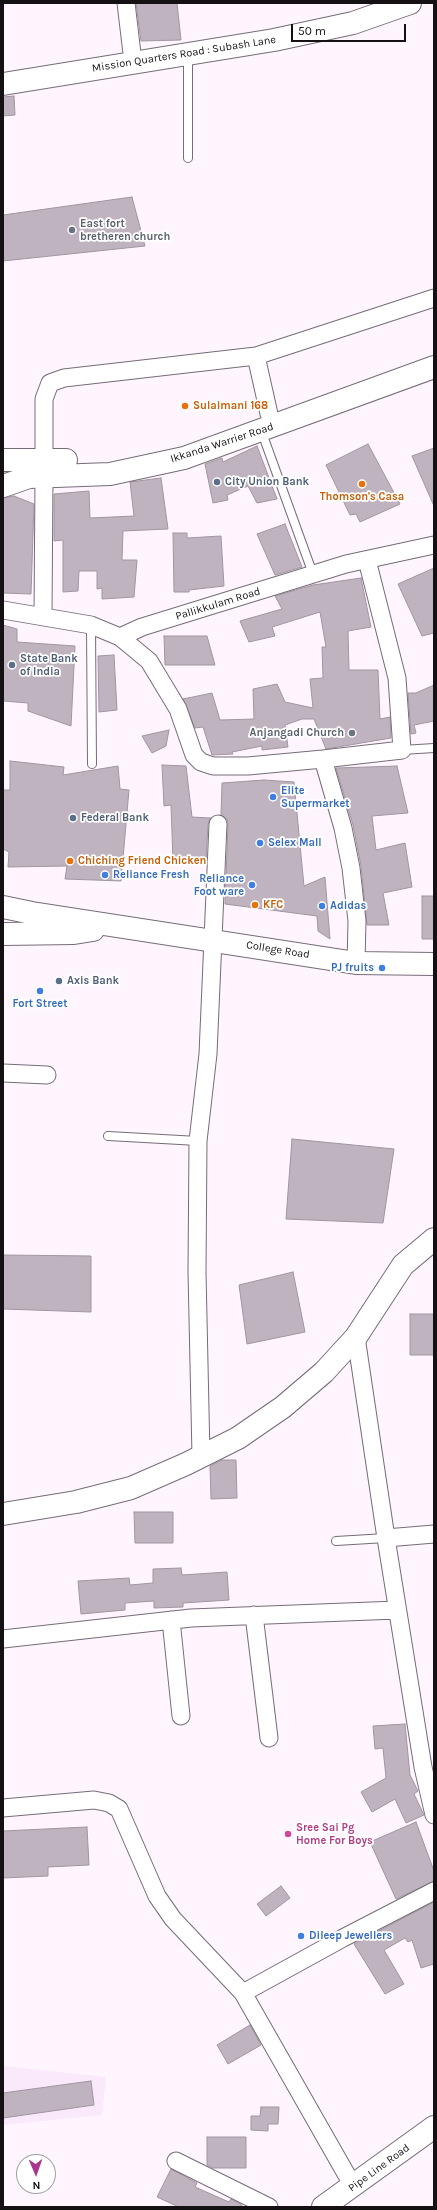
<!DOCTYPE html>
<style>
body{margin:0}
#map{position:relative;width:437px;height:2210px;overflow:hidden;background:#fff5ff;font-family:Karla,sans-serif}
canvas{display:block}
.frame{position:absolute;inset:0;border:4px solid #141014;pointer-events:none}
.north{position:absolute;left:16px;top:2154px;width:40px;height:40px;box-sizing:border-box;background:#fff;border:1px solid #a19fa1;border-radius:50%;rotate:178deg;font-size:11px;font-weight:700;line-height:16px;text-align:center;color:#141014}
.north::after{content:'';display:block;margin:auto;width:14px;height:18px;background:#aa358d;clip-path:polygon(50% 0,100% 100%,50% 72%,0 100%)}
.scale{position:absolute;left:291px;top:24px;width:115px;height:18px;box-sizing:border-box;border:2px solid #141014;border-top:0;padding-left:5px;font-size:12px;line-height:14px;white-space:nowrap;color:#141014;-webkit-text-stroke:3px #fff;paint-order:stroke}
</style>
<div id="map">
<canvas width="437" height="2210"></canvas>
<div class="frame"></div>
<div class="north">N</div>
<div class="scale">50 m</div>
</div>
<script>
const c = document.querySelector('canvas').getContext('2d');
c.lineJoin = 'round';
function fill(path, color) { c.fillStyle = color; c.fill(path, 'evenodd'); }
const shape = rows => new Path2D(rows.map(r => 'M' + r).join(''));
function strokePath(path, color, width, dash) { c.strokeStyle = color; c.lineWidth = width; c.lineCap = dash ? 'butt' : 'round'; c.setLineDash(dash || []); c.stroke(path); }
function write(font, color, halo, rows, align = 'center') {
  c.font = font + ' Karla,sans-serif'; c.lineWidth = 3.5; c.setLineDash([]); c.textBaseline = 'middle'; c.strokeStyle = halo; c.fillStyle = color; for (const [text, x, y, turn = 0] of rows) {
    c.save(); c.translate(x, y); c.rotate((+turn || 0) * Math.PI / 180); c.textAlign = isNaN(turn) ? turn : align; if (halo) c.strokeText(text, 0, 0); c.fillText(text, 0, 0); c.restore();
  }
}
const built = shape([
 [3,2066,106,2077,102,2115,3,2125]
]);
const building = shape([
 [136,3,177,3,181,40,141,41,136,3],
 [14,96,15,115,3,116,3,97,14,96],
 [132,197,145,246,3,261,3,215,132,197],
 [368,444,400,504,360,522,356,514,350,515,326,465,368,444],
 [257,446,277,499,257,503,248,486,227,495,228,500,213,503,205,464,222,458,223,462,257,446],
 [434,448,434,506,412,456,434,448],
 [161,478,168,529,123,531,122,560,137,560,134,597,102,599,102,588,97,589,97,571,79,571,78,591,63,592,63,540,54,541,54,494,89,491,90,518,134,516,130,482,161,478],
 [14,496,34,504,31,594,3,593,3,498,14,496],
 [285,524,302,567,275,575,257,534,285,524],
 [173,533,187,533,187,538,221,536,224,586,189,590,189,592,174,592,173,533],
 [434,568,434,633,422,636,398,584,434,568],
 [361,578,371,627,348,631,349,670,378,670,380,719,390,717,391,738,326,749,314,719,302,719,285,725,288,747,262,750,262,746,232,752,233,754,212,755,203,727,195,728,183,699,212,693,220,720,254,719,253,689,277,684,285,702,313,708,310,679,323,678,322,647,326,647,320,612,272,627,275,636,249,642,240,621,282,609,275,596,313,585,361,578],
 [3,625,17,629,17,642,75,646,71,726,28,711,28,703,3,701,3,625],
 [164,636,207,636,215,665,165,665,164,636],
 [114,655,117,710,99,712,98,656,114,655],
 [434,685,434,721,414,725,416,733,411,734,408,693,416,693,434,685],
 [169,730,166,746,152,753,142,736,169,730],
 [10,761,64,767,63,775,118,766,120,789,129,790,121,881,65,879,67,866,8,867,9,852,3,849,3,790,10,790,10,761],
 [162,765,186,766,192,817,211,818,208,824,206,861,173,861,171,805,164,806,162,765],
 [397,766,408,813,372,816,376,850,405,843,412,887,383,893,389,925,367,925,361,866,353,825,336,768,397,766],
 [264,780,294,782,304,886,325,877,330,939,318,931,317,916,225,904,228,824,227,819,221,815,222,783,264,780],
 [422,896,434,896,434,939,422,939,422,896],
 [292,1139,394,1149,383,1223,286,1219,292,1139],
 [3,1255,91,1256,91,1312,3,1309,3,1255],
 [293,1272,305,1332,247,1344,239,1285,293,1272],
 [410,1314,434,1314,434,1355,410,1355,410,1314],
 [222,1460,236,1460,237,1498,211,1499,210,1466,222,1460],
 [134,1512,173,1512,173,1543,135,1543,134,1512],
 [181,1568,182,1575,227,1572,229,1600,183,1603,183,1607,154,1608,154,1601,125,1603,125,1610,81,1614,78,1581,129,1578,130,1585,153,1583,153,1569,181,1568],
 [405,1724,410,1775,418,1791,414,1794,424,1815,406,1823,395,1799,372,1812,361,1792,386,1778,383,1748,375,1749,373,1726,405,1724],
 [416,1822,434,1871,434,1881,396,1899,370,1842,416,1822],
 [87,1827,89,1865,48,1867,48,1876,3,1878,3,1831,87,1827],
 [281,1886,290,1898,266,1916,257,1904,281,1886],
 [434,1902,434,1964,421,1968,412,1940,408,1942,405,1938,384,1950,404,1984,385,1994,354,1944,434,1902],
 [250,2025,261,2045,228,2064,217,2045,250,2025],
 [91,2081,94,2105,3,2118,3,2093,91,2081],
 [261,2107,279,2107,278,2124,268,2124,268,2131,251,2130,251,2116,260,2116,261,2107],
 [207,2137,246,2137,246,2168,213,2168,207,2165,207,2137],
 [171,2169,197,2183,195,2187,229,2202,231,2199,242,2205,241,2207,179,2207,157,2197,171,2169]
]);
const lane = shape([
 [188,55,188,158],
 [261,430,313,574],
 [91,625,92,764],
 [402,750,434,748],
 [108,1136,198,1141],
 [336,1541,386,1538]
]);
const street = shape([
 [126,3,133,62],
 [256,356,434,298],
 [44,461,44,399,50,383,64,378,256,356,269,414],
 [3,610,91,625,120,637,142,627,346,564,434,545],
 [43,616,44,476],
 [120,637,149,661,178,709,194,755,201,762,213,766,248,766,323,759,343,828,351,868,357,921,356,963],
 [323,759,402,750,397,678,367,560],
 [3,1073,47,1075],
 [356,1337,386,1538,434,1534],
 [201,1456,197,1272,198,1141,208,1054,218,824],
 [386,1538,423,1767,434,1815],
 [254,1615,269,1738],
 [171,1620,181,1716],
 [3,1639,191,1618,397,1610],
 [3,1808,94,1800,109,1803,119,1809,157,1896,173,1919,243,1993,353,2186],
 [243,1993,343,1938,434,1891],
 [176,2161,269,2207]
]);
const secondary = shape([
 [3,84,274,40,353,23,410,3],
 [3,907,32,913,356,963,434,964],
 [3,934,74,933,93,930],
 [3,1514,76,1502,131,1488,186,1464,238,1438,283,1407,324,1372,356,1337,403,1265,434,1239],
 [323,2207,434,2127]
]);
const primary = shape([
 [3,460,66,460],
 [3,486,29,477,110,474,184,458,434,367]
]);
const markers = [
 [72,230,4,"#6b7280"],
 [185,406,4,"#e8710a"],
 [217,482,4,"#5c6f8a"],
 [362,484,4,"#e8710a"],
 [12,665,4,"#5c6f8a"],
 [352,733,4,"#6b7280"],
 [273,797,4,"#3f7fe0"],
 [73,818,4,"#5c6f8a"],
 [260,843,4,"#3f7fe0"],
 [70,861,4,"#e8710a"],
 [105,875,4,"#3f7fe0"],
 [252,885,4,"#3f7fe0"],
 [255,905,4,"#e8710a"],
 [322,906,4,"#3f7fe0"],
 [382,968,4,"#3f7fe0"],
 [59,981,4,"#5c6f8a"],
 [40,991,4,"#3f7fe0"],
 [288,1834,4,"#d1479c"],
 [301,1936,4,"#3f7fe0"]
];
const streetNames = [
 ["Mission Quarters Road : Subash Lane",184,54,-9],
 ["Ikkanda Warrier Road",222,443,-18],
 ["Pallikkulam Road",218,604,-17],
 ["College Road",278,950,9],
 ["Pipe Line Road",379,2168,-36]
];
const worshipNames = [
 ["East fort",80,224],
 ["bretheren church",80,237],
 ["Anjangadi Church",344,733,"right"]
];
const foodNames = [
 ["Sulaimani 168",193,406],
 ["Thomson's Casa",362,497,"center"],
 ["Chiching Friend Chicken",78,861],
 ["KFC",263,905]
];
const serviceNames = [
 ["City Union Bank",225,482],
 ["State Bank",20,659],
 ["of India",20,672],
 ["Federal Bank",81,818],
 ["Axis Bank",67,981]
];
const shopNames = [
 ["Elite",281,791],
 ["Supermarket",281,804],
 ["Selex Mall",268,843],
 ["Reliance Fresh",113,875],
 ["Reliance",244,879,"right"],
 ["Foot ware",244,892,"right"],
 ["Adidas",330,906],
 ["PJ fruits",374,968,"right"],
 ["Fort Street",40,1004,"center"],
 ["Dileep Jewellers",309,1936]
];
const hotelNames = [
 ["Sree Sai Pg",296,1828],
 ["Home For Boys",296,1841]
];
fill(built, '#fae8fb');
fill(building, '#bfb3bf');
strokePath(building, '#a095a1', 1);
strokePath(lane, '#766c77', 10);
strokePath(street, '#766c77', 19);
strokePath(secondary, '#766c77', 24);
strokePath(primary, '#766c77', 24);
strokePath(lane, '#fff', 8);
strokePath(street, '#fff', 17);
strokePath(secondary, '#fff', 22);
strokePath(primary, '#fff', 22);
for (const [x, y, r, color] of markers) { const dot = new Path2D(); dot.arc(x, y, r, 0, 2 * Math.PI); c.fillStyle = color; c.fill(dot); strokePath(dot, '#fff', 1.5); }
write('11px', '#141014', '#fff', streetNames);
write('bold 11px', '#5b616d', '#fff', worshipNames, 'left');
write('bold 11px', '#c56008', '#fff', foodNames, 'left');
write('bold 11px', '#4e5e75', '#fff', serviceNames, 'left');
write('bold 11px', '#366cbe', '#fff', shopNames, 'left');
write('bold 11px', '#b23c85', '#fff', hotelNames, 'left');
</script>
